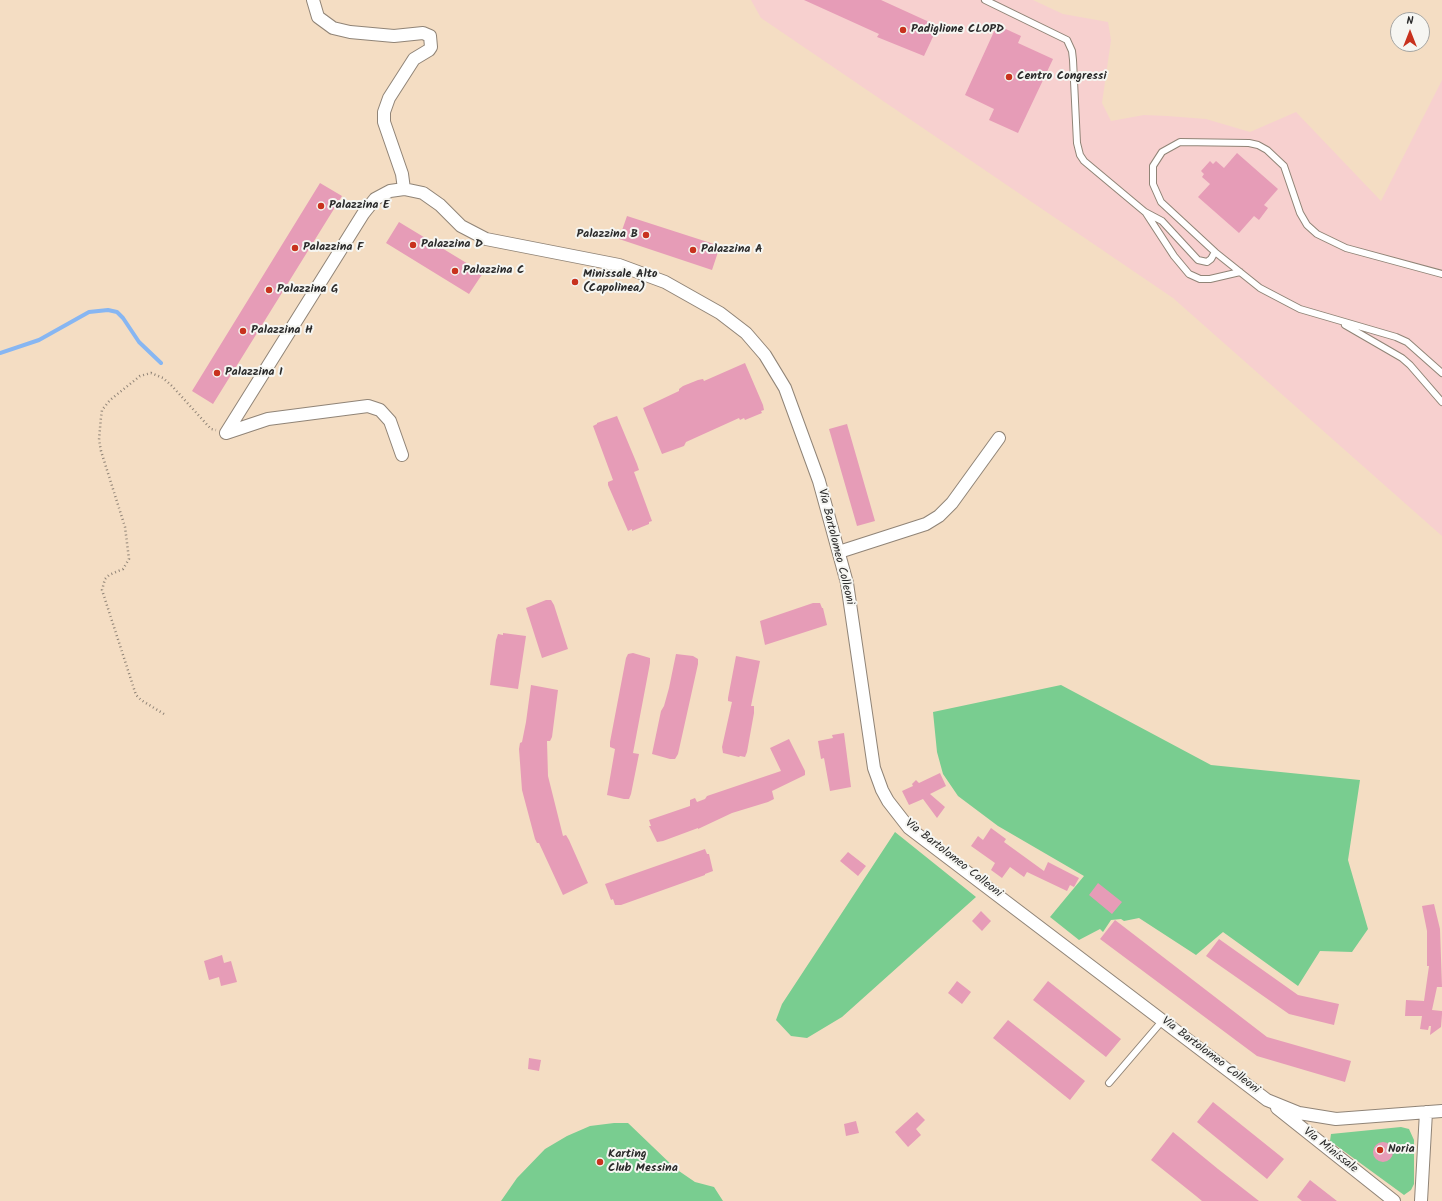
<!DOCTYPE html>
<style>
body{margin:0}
#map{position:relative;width:1442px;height:1201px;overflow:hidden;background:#f4ddc3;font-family:Kalam,sans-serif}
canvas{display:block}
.north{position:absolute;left:1390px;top:12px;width:40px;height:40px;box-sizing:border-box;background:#f6f6f2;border:1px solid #a5a5a2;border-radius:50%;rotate:0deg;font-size:11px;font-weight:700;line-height:16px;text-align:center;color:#2b2b2b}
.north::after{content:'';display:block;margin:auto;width:14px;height:18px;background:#c8321e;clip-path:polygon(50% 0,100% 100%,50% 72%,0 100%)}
</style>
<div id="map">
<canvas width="1442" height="1201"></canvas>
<div class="north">N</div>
</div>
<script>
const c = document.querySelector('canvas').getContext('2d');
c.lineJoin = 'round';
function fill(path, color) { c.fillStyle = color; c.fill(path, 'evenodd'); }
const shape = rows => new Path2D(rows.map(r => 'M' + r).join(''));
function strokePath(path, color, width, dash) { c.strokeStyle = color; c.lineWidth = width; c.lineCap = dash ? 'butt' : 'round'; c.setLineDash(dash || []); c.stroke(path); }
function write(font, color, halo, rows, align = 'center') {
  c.font = font + ' Kalam,sans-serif'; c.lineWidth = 4; c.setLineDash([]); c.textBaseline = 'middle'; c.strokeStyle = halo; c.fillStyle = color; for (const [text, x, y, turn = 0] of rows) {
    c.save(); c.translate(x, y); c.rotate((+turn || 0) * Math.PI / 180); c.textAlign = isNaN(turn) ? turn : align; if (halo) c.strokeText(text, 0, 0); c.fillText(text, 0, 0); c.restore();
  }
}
const built = shape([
 [751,0,1033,0,1063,14,1108,22,1111,40,1102,103,1111,121,1144,115,1167,116,1206,119,1250,132,1296,112,1381,201,1442,80,1442,536,1173,298,761,18]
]);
const green = shape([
 [1061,685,1211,765,1360,780,1348,860,1368,929,1352,952,1320,951,1298,986,1223,932,1196,955,1139,918,1124,921,1121,919,1111,920,1103,932,1100,929,1079,940,1050,917,1084,876,998,826,958,796,943,774,937,752,933,712],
 [895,832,976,897,842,1017,807,1038,791,1036,776,1020,782,1004],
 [614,1123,628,1123,676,1169,695,1182,714,1187,723,1201,501,1201,517,1178,545,1149,567,1136,590,1126],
 [1401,1127,1409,1129,1414,1140,1414,1184,1411,1190,1404,1195,1330,1141,1331,1134]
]);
const stream = shape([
 [0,353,39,340,89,312,108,310,117,312,123,318,139,342,161,363]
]);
const building = shape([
 [804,0,881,0,938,26,924,56,877,37,879,34],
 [997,25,1021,36,1018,43,1053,59,1018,133,989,120,994,109,965,95],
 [1237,153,1278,189,1264,205,1268,208,1259,220,1254,216,1239,233,1198,197,1210,184,1202,177,1204,174,1201,171,1210,161,1213,164,1216,161,1224,168],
 [320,183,342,196,213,404,192,391],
 [627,216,720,246,712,270,619,239],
 [399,222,483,273,469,294,386,243],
 [745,363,763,405,764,410,761,411,762,413,745,420,744,418,740,420,739,418,686,442,684,446,662,454,643,408,679,391,679,389,683,386,698,380,703,379,704,381],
 [617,416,637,464,639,470,634,472,652,521,649,522,649,524,632,531,632,529,628,531,608,485,608,482,613,480,593,426,597,424,597,423],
 [847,424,875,521,857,526,829,429],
 [546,600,551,600,554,605,568,649,542,658,526,608],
 [813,603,820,603,822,608,823,608,827,625,765,645,760,621],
 [503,633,526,636,518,689,490,685,496,640,498,634,503,635],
 [633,653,650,658,650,663,633,753,639,754,631,794,629,799,624,799,607,795,615,749,610,747,610,742,626,658,628,654],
 [676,654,693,656,698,659,698,664,678,754,675,759,670,759,652,754,661,711,664,706,669,688],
 [736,656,760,661,751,706,754,706,754,713,747,752,745,757,740,756,739,757,723,753,722,747,732,702,728,701,728,698],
 [531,685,558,690,552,737,550,741,547,741,548,776,563,836,566,835,569,840,588,883,563,895,539,843,537,843,535,839,522,790,519,749,520,743,522,742,526,722],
 [844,733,851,787,830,791,824,758,821,759,818,741,833,738,832,735],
 [789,739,805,771,805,775,772,791,774,799,768,802,732,813,698,829,698,828,663,841,657,842,649,826,651,826,649,820,690,806,690,800,695,798,697,802,705,799,707,796,781,771,770,748],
 [940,773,946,786,930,794,945,807,937,818,923,799,909,805,902,791,913,786,912,784,916,780,919,783],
 [991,828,1006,839,1004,842,1044,871,1048,862,1079,878,1074,887,1070,885,1067,891,1027,872,1024,877,1010,867,1002,878,991,870,995,863,971,846,978,836,983,840],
 [705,849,707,854,709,854,713,871,705,874,705,875,621,905,615,905,613,899,611,900,605,884],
 [848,852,866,866,858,876,840,861],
 [1098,883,1122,902,1112,914,1089,895],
 [1434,904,1440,929,1442,987,1437,987,1432,1010,1442,1011,1442,1014,1441,1027,1430,1035,1431,1026,1429,1026,1428,1030,1420,1029,1422,1016,1405,1016,1406,1000,1424,1001,1429,966,1427,966,1427,931,1422,906],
 [981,911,991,921,982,931,972,921],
 [1115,920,1267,1037,1351,1061,1345,1082,1257,1056,1100,939],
 [1219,939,1298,995,1339,1004,1334,1025,1289,1014,1206,956],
 [222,955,224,963,231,961,237,982,221,986,219,977,209,980,204,961],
 [957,981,971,992,962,1004,948,993],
 [1048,981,1121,1039,1106,1057,1033,1000],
 [1008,1020,1085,1081,1070,1100,993,1038],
 [529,1058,541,1060,539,1071,528,1069],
 [1213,1102,1284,1159,1267,1179,1197,1122],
 [917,1112,925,1120,916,1129,921,1135,908,1147,895,1132],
 [856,1121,859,1133,846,1136,844,1124],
 [1173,1132,1218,1169,1259,1201,1202,1201,1196,1196,1151,1160],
 '1373 1152a10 10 0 1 1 20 0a10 10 0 1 1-20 0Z',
 [1310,1180,1337,1201,1302,1201,1297,1197]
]);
const path = shape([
 [164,714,141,700,136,695,102,590,105,579,109,575,123,569,129,559,125,527,101,451,99,440,101,417,102,410,110,400,140,376,151,373,163,378,172,386,211,429,216,430]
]);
const service = shape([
 [985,0,1067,40,1072,51,1073,60,1077,143,1080,155,1084,161,1145,212,1162,221,1198,260,1207,262,1211,259,1215,252],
 [1146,213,1174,256,1189,274,1200,279,1210,279,1240,272],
 [1442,274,1346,248,1317,234,1307,225,1300,213,1284,166,1267,150,1258,145,1249,143,1180,142,1162,152,1153,166,1153,184,1161,202,1215,252,1260,288,1300,309,1396,337,1407,342,1442,373],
 [1345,325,1402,358,1410,365,1442,402],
 [1109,1083,1163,1020]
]);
const minor = shape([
 [313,0,318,17,333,28,350,32,394,36,423,33,430,36,431,47,429,50,414,59,389,98,384,112,384,122,402,174,404,189],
 [226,433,363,214,375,199,390,191,404,189,423,193,440,205,461,226,486,239,619,265,665,282,720,313,746,333,765,355,785,388,819,481,847,583,874,768,882,790,888,801,909,828,1267,1100,1299,1113,1336,1119,1442,1111],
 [226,433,268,419,368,406,380,410,390,421,402,455],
 [839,552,926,524,939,516,952,503,999,438],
 [1277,1108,1394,1201],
 [1421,1201,1426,1112]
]);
const markers = [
 [903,30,4,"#c8321e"],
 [1009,77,4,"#c8321e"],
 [321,206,4,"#c8321e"],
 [646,235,4,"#c8321e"],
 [413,245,4,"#c8321e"],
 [295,248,4,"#c8321e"],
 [693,250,4,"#c8321e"],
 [455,271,4,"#c8321e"],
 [575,282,4,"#c8321e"],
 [269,290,4,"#c8321e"],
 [243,331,4,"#c8321e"],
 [217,373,4,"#c8321e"],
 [1380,1150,4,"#c8321e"],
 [600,1162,4,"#c8321e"]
];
const poiNames = [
 ["Padiglione CLOPD",911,30],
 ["Centro Congressi",1017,77],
 ["Palazzina E",329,206],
 ["Palazzina B",638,235,"right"],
 ["Palazzina D",421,245],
 ["Palazzina F",303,248],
 ["Palazzina A",701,250],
 ["Palazzina C",463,271],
 ["Minissale Alto",583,275],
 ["(Capolinea)",583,289],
 ["Palazzina G",277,290],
 ["Palazzina H",251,331],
 ["Palazzina I",225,373],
 ["Noria",1388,1150],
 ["Karting",608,1155],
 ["Club Messina",608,1169]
];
const streetNames = [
 ["Via Bartolomeo Colleoni",835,547,76],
 ["Via Bartolomeo Colleoni",953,859,38],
 ["Via Bartolomeo Colleoni",1210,1056,37],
 ["Via Minissale",1330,1151,38]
];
fill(built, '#f7d0cf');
fill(green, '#79cd90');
strokePath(stream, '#87b6f2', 4);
fill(building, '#e69cb7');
strokePath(service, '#908477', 8);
strokePath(minor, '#908477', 14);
strokePath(path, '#908477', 2.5, [1, 3]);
strokePath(service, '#fff', 6);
strokePath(minor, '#fff', 12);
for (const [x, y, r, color] of markers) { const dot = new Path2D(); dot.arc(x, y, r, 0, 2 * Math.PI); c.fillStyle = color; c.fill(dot); strokePath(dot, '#f6f6f2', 1.5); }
write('bold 12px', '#2b2b2b', '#f6f6f2', poiNames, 'left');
write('12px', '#2b2b2b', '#f6f6f2', streetNames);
</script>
